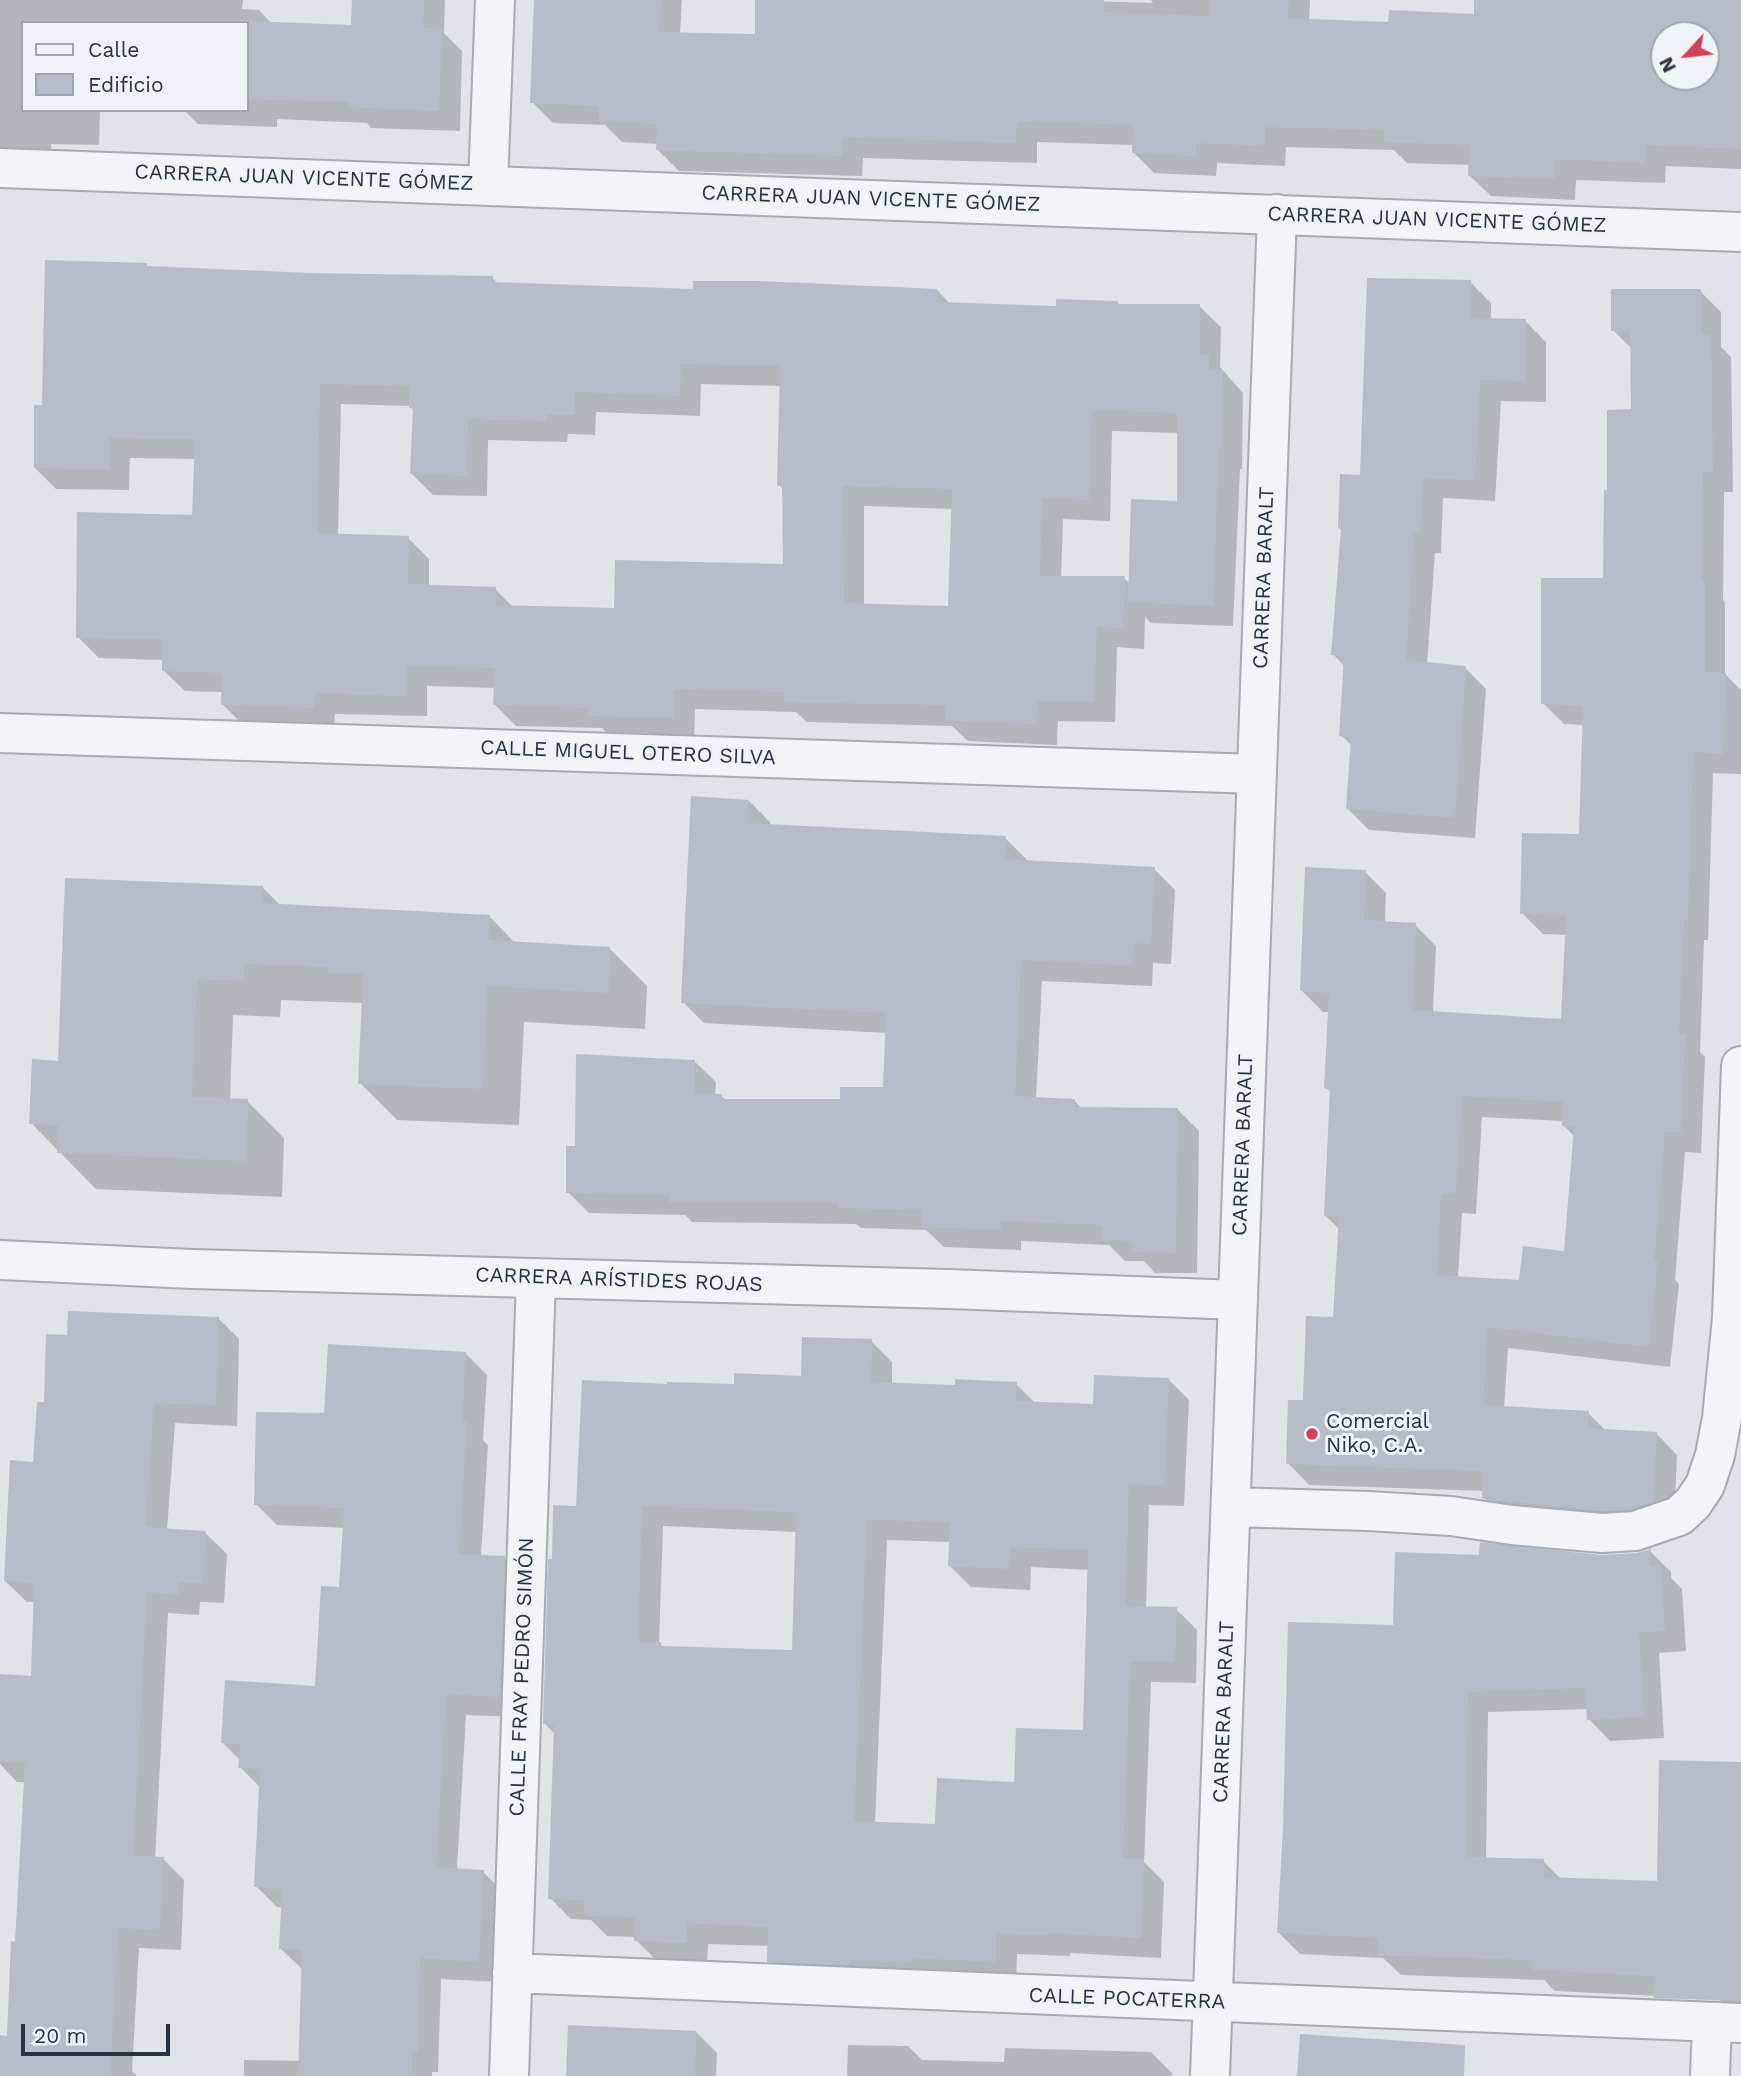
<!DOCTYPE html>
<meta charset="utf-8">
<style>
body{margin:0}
#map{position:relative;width:1741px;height:2076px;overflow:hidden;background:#e0e4e9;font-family:"Work Sans",sans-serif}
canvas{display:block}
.legend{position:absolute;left:21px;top:21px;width:228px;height:91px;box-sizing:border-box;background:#eff3f7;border:2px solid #9fa6ae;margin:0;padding:9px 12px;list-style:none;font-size:21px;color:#283241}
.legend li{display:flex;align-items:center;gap:14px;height:35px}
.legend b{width:35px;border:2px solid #9fa6ae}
.north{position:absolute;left:1650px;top:21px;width:70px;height:70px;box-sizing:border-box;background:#eff3f7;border:2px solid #9fa6ae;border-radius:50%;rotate:243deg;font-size:19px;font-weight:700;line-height:28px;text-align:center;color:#283241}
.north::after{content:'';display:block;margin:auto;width:24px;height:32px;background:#d1415d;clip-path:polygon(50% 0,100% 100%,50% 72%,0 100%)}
.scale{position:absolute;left:21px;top:2024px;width:149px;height:32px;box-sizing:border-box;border:4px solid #283241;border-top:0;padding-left:9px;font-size:21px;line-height:24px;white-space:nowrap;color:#283241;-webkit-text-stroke:5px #eff3f7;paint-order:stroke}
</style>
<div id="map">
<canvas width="1741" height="2076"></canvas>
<ul class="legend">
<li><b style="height:9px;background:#f2f4f7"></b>Calle</li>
<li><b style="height:19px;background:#b7bdc6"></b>Edificio</li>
</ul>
<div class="north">N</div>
<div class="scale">20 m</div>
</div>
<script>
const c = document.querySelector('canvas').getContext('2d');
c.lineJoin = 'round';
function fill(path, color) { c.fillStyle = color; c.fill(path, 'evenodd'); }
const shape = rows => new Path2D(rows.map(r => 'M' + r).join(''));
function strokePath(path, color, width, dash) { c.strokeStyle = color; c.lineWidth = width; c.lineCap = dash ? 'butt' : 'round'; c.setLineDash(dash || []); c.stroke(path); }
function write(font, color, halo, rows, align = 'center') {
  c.font = font + ' "Work Sans",sans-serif'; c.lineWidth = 6; c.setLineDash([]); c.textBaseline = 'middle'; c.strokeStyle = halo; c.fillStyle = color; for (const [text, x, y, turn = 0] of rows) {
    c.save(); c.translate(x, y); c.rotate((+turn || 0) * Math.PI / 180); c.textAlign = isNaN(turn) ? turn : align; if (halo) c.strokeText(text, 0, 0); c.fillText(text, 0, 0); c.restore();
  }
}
const shadow = shape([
 [0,0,243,0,242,9,259,10,272,24,353,27,354,0,445,0,444,33,462,51,460,131,371,128,367,123,277,119,277,127,198,124,184,110,247,110,247,23,23,23,23,110,100,110,99,145,51,144,51,153,0,151],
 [536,0,682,0,680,34,756,36,757,0,1051,0,1153,3,1151,0,1310,0,1309,21,1390,24,1475,16,1476,0,1741,0,1741,169,1666,166,1665,183,1576,180,1575,200,1491,196,1469,175,1470,165,1407,163,1394,150,1286,147,1285,166,1217,163,1216,176,1154,173,1133,152,1134,145,1037,142,1037,163,863,158,862,176,679,171,658,150,658,144,622,142,605,125,553,123,532,102],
 [1664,35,1706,35,1706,77,1664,77],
 [146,264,149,268,310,275,492,278,499,284,695,291,937,290,950,304,1058,307,1118,303,1120,305,1199,306,1221,327,1220,367,1243,393,1242,469,1240,469,1233,626,1151,623,1145,617,1144,649,1117,647,1115,722,1058,721,1057,745,968,741,952,726,807,722,796,712,695,709,694,739,611,737,602,728,516,726,495,705,496,688,427,686,427,716,335,714,334,728,244,726,223,705,223,692,185,691,163,670,164,660,99,658,78,637,193,517,196,459,130,458,129,490,56,489,35,468,44,407],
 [701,384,782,386,779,485,784,490,784,566,616,610,514,608,495,589,429,587,429,559,408,538,338,535,341,404,410,406,414,411,412,474,433,495,487,496,488,440,567,442,568,434,595,435,596,412,700,416],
 [1112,431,1178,433,1179,503,1130,584,1124,578,1061,578,1063,519,1110,521],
 [864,506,953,509,950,607,864,605],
 [1470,282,1491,303,1491,320,1525,321,1546,342,1546,402,1501,401,1495,501,1443,498,1441,553,1435,553,1427,664,1465,668,1486,689,1475,838,1369,830,1348,809,1352,746,1341,735,1345,667,1333,654,1342,531,1339,528,1362,476],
 [1700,291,1721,312,1721,347,1731,357,1733,492,1724,492,1723,600,1725,603,1725,674,1741,690,1741,774,1713,773,1708,940,1704,940,1700,1052,1705,1057,1701,1153,1685,1152,1675,1280,1679,1284,1670,1367,1508,1348,1504,1408,1588,1413,1606,1431,1656,1433,1677,1455,1674,1523,1505,1519,1484,1498,1484,1491,1309,1485,1288,1463,1304,1402,1335,1319,1340,1230,1326,1216,1332,1093,1326,1088,1330,1012,1323,1012,1302,991,1365,872,1386,893,1385,923,1415,925,1436,946,1433,1013,1563,1021,1567,935,1543,934,1522,913,1581,836,1585,725,1564,724,1543,703,1604,580,1609,492,1633,411,1632,349,1613,330],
 [1482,1117,1564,1121,1564,1126,1575,1137,1566,1252,1521,1282,1458,1278,1462,1213,1476,1214],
 [749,801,770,822,770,826,1005,838,1026,859,1026,862,1154,869,1175,890,1171,964,1153,963,1152,986,1042,981,1036,1099,1074,1100,1082,1109,1178,1110,1199,1131,1197,1273,1155,1273,1144,1261,1125,1261,1109,1245,1021,1241,1021,1250,944,1247,926,1230,861,1228,856,1224,692,1222,685,1215,589,1213,568,1192,577,1148,694,1061,716,1082,715,1096,721,1096,726,1100,842,1101,885,1089,887,1033,704,1023,683,1002],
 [262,887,281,906,490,917,516,944,610,949,647,986,645,1029,524,1022,519,1125,397,1120,360,1083,364,1005,361,1003,281,1000,280,1017,233,1015,230,1100,247,1101,284,1138,282,1197,96,1189,31,1123,60,1063],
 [218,1318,239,1339,237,1426,175,1423,167,1530,205,1533,227,1554,224,1603,200,1602,199,1615,168,1613,155,1859,163,1859,184,1880,181,1950,139,1948,132,2071,137,2076,0,2076,0,2037,8,2037,17,1944,26,1782,17,1782,0,1764,0,1691,32,1678,35,1602,27,1602,5,1581,35,1464,45,1404,69,1337],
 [871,1341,892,1362,892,1385,957,1387,1016,1384,1035,1403,1095,1406,1168,1379,1189,1400,1184,1506,1149,1505,1146,1608,1176,1609,1197,1630,1196,1683,1151,1682,1144,1862,1164,1882,1161,1958,1070,1953,1070,1956,1017,1954,1016,1982,790,1982,769,1961,770,1946,708,1944,707,1963,657,1961,636,1940,636,1937,607,1936,591,1920,571,1919,550,1898,555,1734,545,1724,553,1561,578,1508,669,1386,735,1386,803,1378],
 [663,1526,798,1532,794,1652,664,1648,659,1643],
 [887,1540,951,1542,950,1566,971,1587,1030,1590,1031,1567,1090,1570,1085,1732,1016,1783,936,1825,875,1823],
 [466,1354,487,1375,483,1440,488,1445,481,1557,504,1558,525,1579,520,1717,466,1715,457,1870,483,1872,505,1893,499,1982,441,1979,438,2072,432,2072,432,2076,244,2076,244,2060,301,2061,302,1969,280,1948,283,1908,277,1907,256,1886,261,1788,240,1767,240,1760,223,1743,316,1688,341,1589,345,1528,277,1525,256,1504,325,1415],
 [1650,1551,1671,1572,1671,1578,1682,1589,1686,1651,1659,1653,1664,1738,1610,1741,1589,1719,1588,1709,1488,1712,1486,1859,1543,1861,1561,1879,1659,1883,1741,1764,1741,2021,1719,1999,1555,1991,1544,1980,1401,1975,1383,1958,1300,1954,1279,1933,1395,1627,1600,1557,1637,1555],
 [696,2032,717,2053,716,2076,568,2076],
 [848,2045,908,2046,922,2060,1004,2062,1005,2048,1151,2052,1172,2073,1172,2076,847,2076]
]);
const building = shape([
 [352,0,424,0,423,28,442,29,439,111,349,107,349,102,247,99,247,21,351,25],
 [534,0,661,0,659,32,755,34,755,0,1104,0,1104,12,1209,16,1210,0,1289,0,1288,18,1388,22,1389,10,1474,14,1474,0,1741,0,1741,149,1645,145,1645,163,1555,159,1554,179,1468,176,1469,145,1384,142,1384,130,1265,127,1265,146,1196,143,1196,156,1132,153,1133,125,1017,121,1016,143,843,137,842,156,656,150,657,124,599,121,599,106,530,103],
 [1664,35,1706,35,1706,77,1664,77],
 [45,260,147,263,147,266,310,273,493,276,493,282,693,289,693,281,760,281,937,289,937,302,1056,306,1056,299,1118,301,1118,304,1200,304,1200,354,1209,354,1209,370,1223,370,1222,448,1219,448,1213,606,1128,602,1131,499,1177,501,1177,413,1092,410,1089,500,1042,498,1040,576,1125,576,1123,628,1097,627,1094,702,1037,701,1036,724,945,721,945,705,784,702,784,692,674,689,674,718,588,716,588,708,493,705,495,668,407,666,406,696,315,693,314,708,221,705,222,673,162,671,162,639,76,638,77,512,192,515,195,439,109,438,109,470,34,468,34,405,42,405],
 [681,364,780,366,777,486,782,486,783,564,615,560,614,608,496,605,496,587,408,584,409,536,317,533,320,384,409,386,409,408,413,408,410,474,467,476,468,419,547,421,547,414,575,415,575,392,680,396],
 [843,486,952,489,948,606,844,603],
 [1367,278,1471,280,1470,318,1526,319,1525,381,1480,380,1475,480,1423,478,1420,533,1414,533,1406,660,1466,666,1455,818,1346,809,1351,737,1339,736,1344,656,1331,655,1341,529,1338,528,1340,474,1360,475],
 [1611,289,1701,289,1701,334,1711,334,1713,472,1703,472,1702,580,1705,580,1705,672,1726,673,1723,754,1693,752,1688,920,1684,920,1679,1034,1685,1034,1681,1132,1665,1132,1654,1261,1658,1261,1649,1347,1487,1327,1483,1405,1589,1411,1588,1428,1657,1432,1653,1502,1631,1509,1602,1511,1482,1498,1483,1471,1286,1464,1288,1400,1303,1400,1306,1316,1333,1317,1339,1217,1324,1216,1330,1089,1324,1088,1329,993,1300,991,1305,867,1366,870,1364,920,1416,923,1412,1010,1561,1019,1566,916,1520,914,1522,833,1579,834,1583,706,1541,704,1541,578,1603,578,1604,490,1607,490,1607,410,1631,409,1630,331,1611,331],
 [1462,1096,1563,1102,1562,1126,1574,1127,1564,1251,1523,1246,1519,1280,1437,1275,1441,1193,1456,1194],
 [691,796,749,800,748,823,1006,836,1005,859,1155,867,1151,944,1133,943,1132,966,1021,960,1015,1096,1075,1099,1074,1107,1178,1108,1176,1253,1133,1252,1132,1241,1102,1240,1103,1225,1001,1221,1001,1230,921,1227,922,1210,838,1208,838,1203,669,1202,669,1195,566,1193,566,1146,575,1146,576,1054,695,1060,695,1093,722,1094,722,1099,840,1099,840,1087,883,1087,886,1013,681,1003],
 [65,878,263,886,262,903,490,915,489,940,610,947,609,993,487,986,483,1089,358,1084,363,974,328,973,329,967,244,964,244,981,197,979,192,1097,248,1099,246,1161,57,1153,58,1125,29,1124,32,1059,58,1061],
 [68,1311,219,1317,216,1405,154,1403,145,1527,206,1531,203,1583,179,1582,179,1595,147,1592,133,1855,164,1857,160,1930,118,1928,110,2076,0,2076,0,2035,7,2036,11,1941,15,1942,25,1763,0,1762,0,1674,31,1676,34,1583,4,1581,10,1460,33,1462,37,1402,44,1402,46,1334,67,1335],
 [802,1337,872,1339,871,1382,955,1385,955,1379,1017,1382,1016,1401,1093,1404,1094,1375,1169,1378,1164,1486,1129,1484,1125,1606,1177,1607,1175,1662,1130,1661,1123,1858,1144,1859,1141,1938,1050,1933,1050,1935,996,1934,996,1962,911,1958,911,1963,850,1960,849,1965,767,1962,768,1927,687,1923,687,1943,634,1941,635,1917,584,1916,585,1900,548,1899,554,1725,543,1724,548,1559,552,1559,553,1505,576,1506,582,1380,667,1384,667,1382,734,1384,734,1373,801,1376],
 [642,1506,796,1512,792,1650,661,1646,661,1642,638,1642],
 [867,1519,950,1523,948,1566,1009,1569,1010,1547,1088,1550,1083,1730,1016,1728,1014,1782,937,1778,935,1824,854,1821],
 [328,1344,466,1352,462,1422,467,1422,459,1554,505,1556,500,1697,446,1694,436,1867,484,1870,479,1962,420,1958,418,2052,412,2052,412,2076,298,2076,302,1950,279,1949,282,1889,254,1887,260,1769,238,1768,240,1745,221,1743,225,1680,315,1686,321,1586,339,1587,344,1508,254,1505,256,1412,324,1413],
 [1480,1542,1600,1555,1637,1553,1651,1549,1650,1567,1661,1566,1665,1631,1639,1632,1644,1717,1587,1720,1585,1688,1468,1692,1466,1857,1544,1859,1543,1877,1657,1881,1659,1760,1741,1762,1741,2001,1654,1998,1655,1976,1532,1970,1533,1960,1378,1955,1378,1938,1277,1933,1283,1829,1288,1622,1393,1625,1395,1552,1479,1555],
 [568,2025,696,2031,695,2076,566,2076],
 [1300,2034,1465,2045,1464,2076,1297,2076]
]);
const minor = shape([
 [0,168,1741,232],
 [488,185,495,0],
 [0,733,1257,774],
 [0,1260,192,1269,949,1289,1238,1300],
 [1231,1507,1368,1511,1451,1516,1512,1525,1602,1533,1635,1531,1679,1516,1693,1503,1705,1485,1715,1455,1722,1418,1732,1318,1741,1066],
 [512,1973,1741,2023],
 [509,2076,536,1278],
 [1210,2076,1277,214],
 [1710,2076,1712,2022]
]);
const markers = [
 [1312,1434,7,"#d1415d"]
];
const streetNames = [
 ["CARRERA JUAN VICENTE GÓMEZ",304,178,2],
 ["CARRERA JUAN VICENTE GÓMEZ",871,199,2],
 ["CARRERA JUAN VICENTE GÓMEZ",1437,220,2],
 ["CARRERA BARALT",1264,578,-88],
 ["CALLE MIGUEL OTERO SILVA",628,753,2],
 ["CARRERA BARALT",1243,1145,-88],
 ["CARRERA ARÍSTIDES ROJAS",619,1280,2],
 ["CALLE FRAY PEDRO SIMÓN",522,1677,-88],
 ["CARRERA BARALT",1224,1712,-88],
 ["CALLE POCATERRA",1127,1999,2]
];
const poiNames = [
 ["Comercial",1326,1422],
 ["Niko, C.A.",1326,1446]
];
fill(shadow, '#0003');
fill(building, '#b7bdc6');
strokePath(minor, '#a5abb3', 42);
strokePath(minor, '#f2f4f7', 38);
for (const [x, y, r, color] of markers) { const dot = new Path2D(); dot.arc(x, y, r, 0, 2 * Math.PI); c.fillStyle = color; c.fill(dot); strokePath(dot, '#eff3f7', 2.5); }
write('21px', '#283241', '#eff3f7', streetNames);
write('21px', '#283241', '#eff3f7', poiNames, 'left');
</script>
